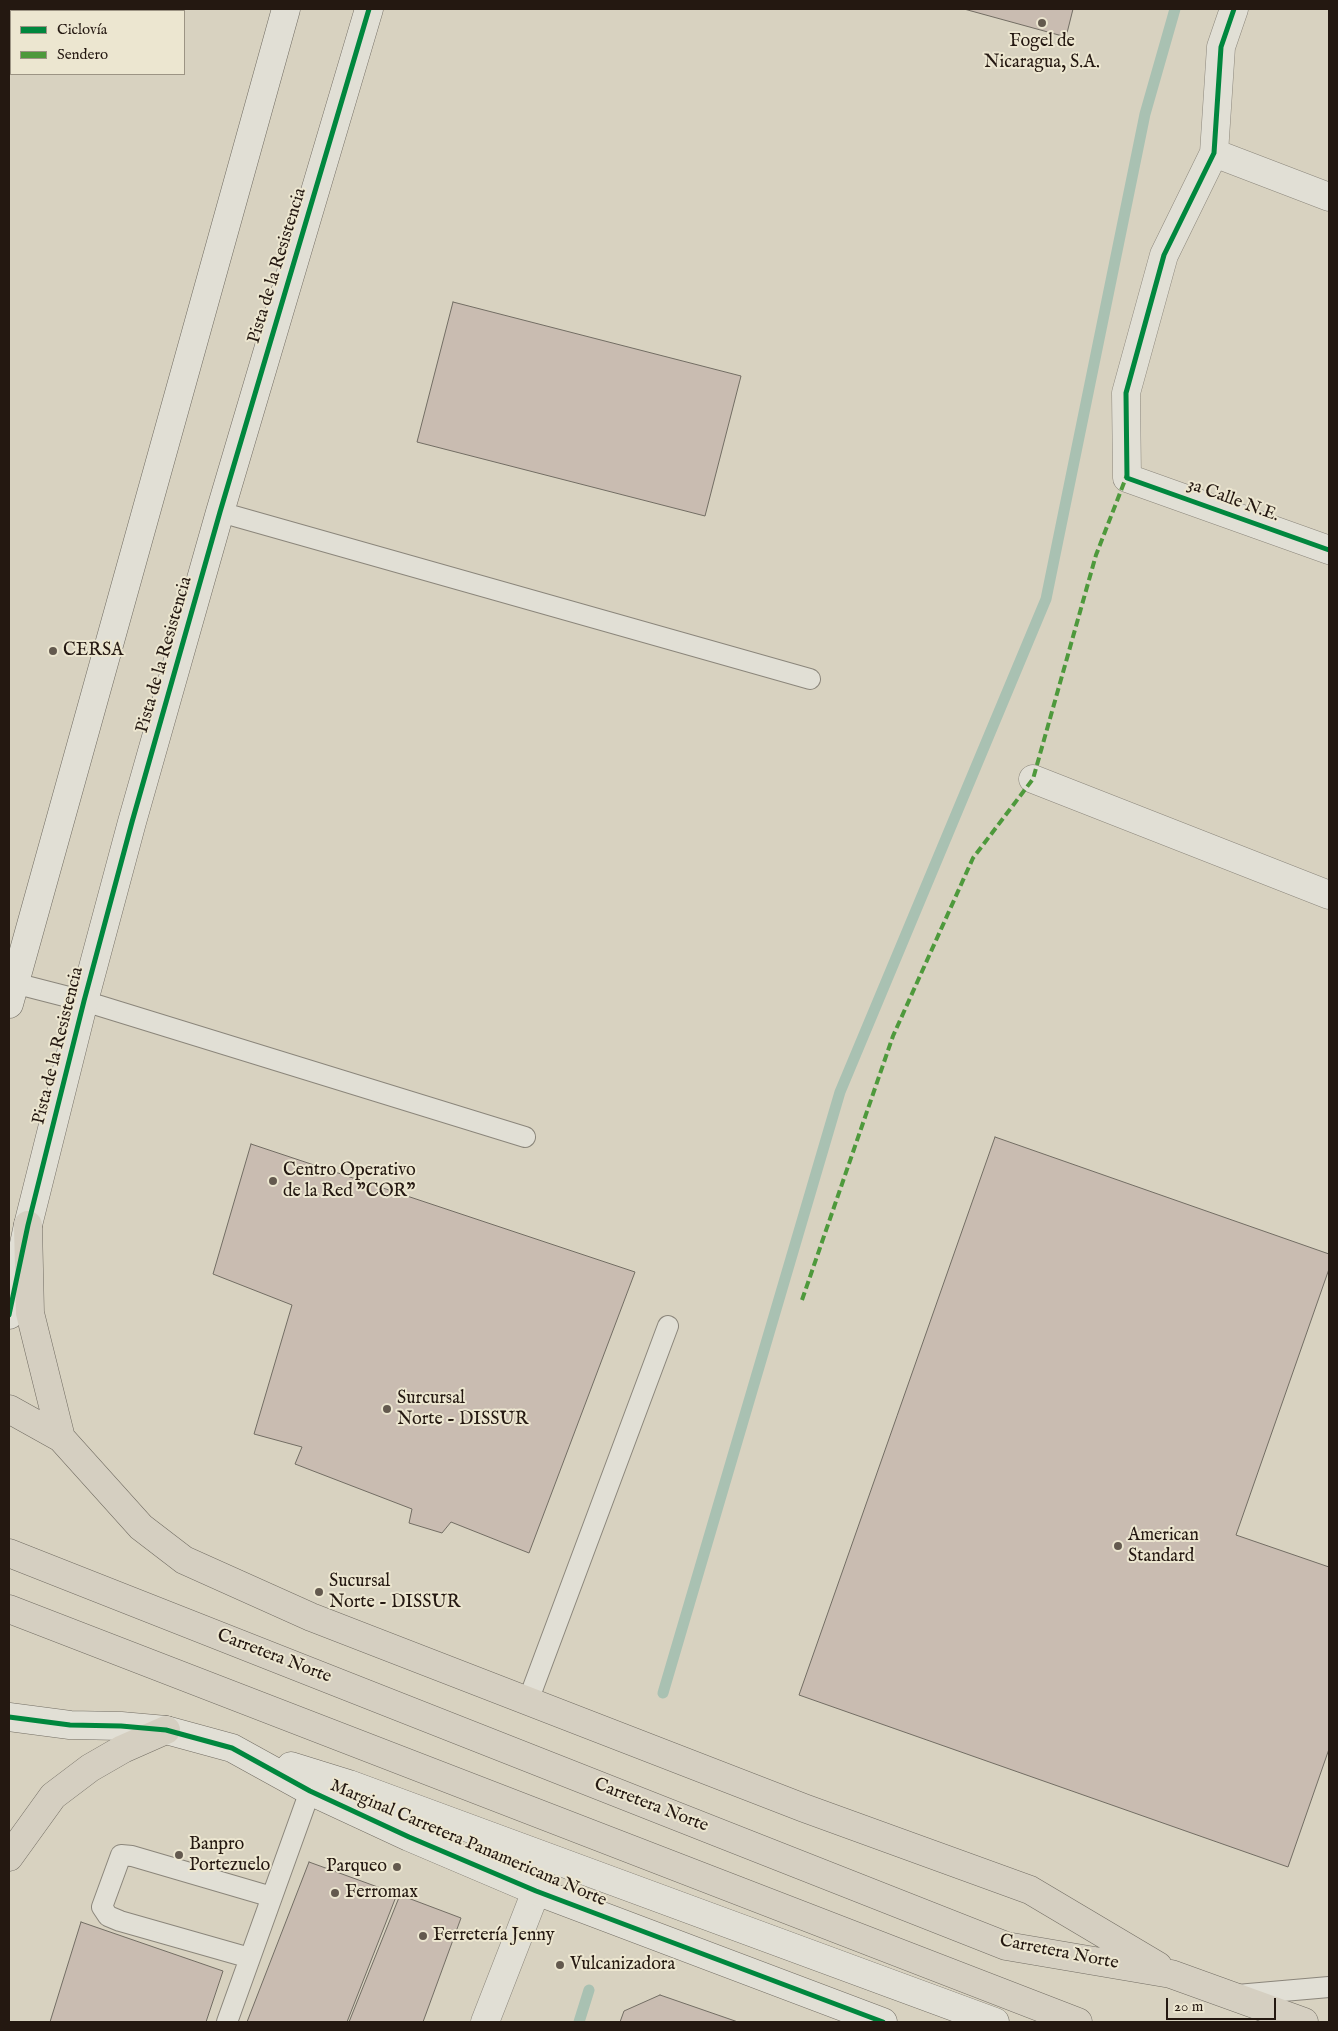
<!DOCTYPE html>
<meta charset="utf-8">
<style>
body{margin:0}
#map{position:relative;width:1338px;height:2031px;overflow:hidden;background:#d8d2c0;font-family:"IM FELL English",serif}
canvas{display:block}
.frame{position:absolute;inset:0;border:10px solid #241811;pointer-events:none}
.legend{position:absolute;left:10px;top:10px;width:175px;height:65px;box-sizing:border-box;background:#ece6d0;border:1px solid #9c9484;margin:0;padding:6px 9px;list-style:none;font-size:15px;color:#241811}
.legend li{display:flex;align-items:center;gap:10px;height:25px}
.legend b{width:25px;border:1px solid #9c9484}
.scale{position:absolute;left:1166px;top:1998px;width:110px;height:22px;box-sizing:border-box;border:2px solid #241811;border-top:0;padding-left:6px;font-size:15px;line-height:18px;white-space:nowrap;color:#241811;-webkit-text-stroke:4px #ece6d0;paint-order:stroke}
</style>
<div id="map">
<canvas width="1338" height="2031"></canvas>
<div class="frame"></div>
<ul class="legend">
<li><b style="height:6px;background:#00873e"></b>Ciclovía</li>
<li><b style="height:6px;background:#4e993c"></b>Sendero</li>
</ul>
<div class="scale">20 m</div>
</div>
<script>
const c = document.querySelector('canvas').getContext('2d');
c.lineJoin = 'round';
const shape = rows => new Path2D(rows.map(r => 'M' + r).join(''));
function strokePath(path, color, width, dash) { c.strokeStyle = color; c.lineWidth = width; c.lineCap = dash ? 'butt' : 'round'; c.setLineDash(dash || []); c.stroke(path); }
function fill(path, color) { c.fillStyle = color; c.fill(path, 'evenodd'); }
function write(font, color, halo, rows, align = 'center') {
  c.font = font + ' "IM FELL English",serif'; c.lineWidth = 4; c.setLineDash([]); c.textBaseline = 'middle'; c.strokeStyle = halo; c.fillStyle = color; for (const [text, x, y, turn = 0] of rows) {
    c.save(); c.translate(x, y); c.rotate((+turn || 0) * Math.PI / 180); c.textAlign = isNaN(turn) ? turn : align; if (halo) c.strokeText(text, 0, 0); c.fillText(text, 0, 0); c.restore();
  }
}
const stream = shape([
 [663,1693,840,1092,1046,599,1145,114,1175,9],
 [579,2022,589,1990]
]);
const building = shape([
 [964,9,1073,9,1066,37,964,9],
 [453,302,741,376,705,516,417,442,453,302],
 [995,1137,1329,1254,1329,1269,1236,1535,1329,1567,1329,1749,1288,1867,799,1695,995,1137],
 [251,1144,635,1272,529,1553,451,1522,442,1533,409,1523,412,1509,295,1464,302,1447,254,1434,292,1305,213,1274,251,1144],
 [309,1862,397,1894,347,2022,247,2022,309,1862],
 [400,1895,461,1918,423,2022,349,2022,400,1895],
 [81,1922,223,1971,206,2022,50,2022,81,1922],
 [660,1995,738,2022,620,2022,624,2011,660,1995]
]);
const lane = shape([
 [220,512,810,679],
 [14,983,84,1001,525,1137],
 [528,1701,668,1326],
 [250,1958,120,1921,108,1916,102,1907,121,1855,132,1856,272,1897],
 [1237,1995,1329,1987],
 [227,2022,310,1791]
]);
const street = shape([
 [1234,9,1221,47,1214,153,1164,255,1126,393,1127,478,1329,550],
 [1214,153,1329,197],
 [1033,779,1329,895],
 [485,2022,536,1891]
]);
const secondary = shape([
 [9,1004,286,9],
 [9,1315,28,1225,84,1001,132,822,220,512,369,9],
 [9,1717,70,1725,121,1726,166,1730,232,1748,310,1791,409,1837,536,1891,883,2022],
 [291,1766,349,1784,995,2022]
]);
const primary = shape([
 [9,1857,53,1796,90,1768,123,1749,166,1730]
]);
const highway = shape([
 [28,1225,30,1313,61,1438],
 [9,1409,61,1438,141,1527,184,1560,311,1617,804,1808,1030,1890,1158,1966],
 [9,1553,1006,1946,1171,1974,1304,2022],
 [9,1609,1078,2022]
]);
const quiet = shape([
 [802,1300,893,1036,973,858,1033,779,1096,555,1127,475]
]);
const cycleway = shape([
 [1234,9,1221,47,1214,153,1164,255,1126,393,1127,478,1329,550],
 [9,1315,28,1225,84,1001,132,822,220,512,369,9],
 [9,1717,70,1725,121,1726,166,1730,232,1748,310,1791,409,1837,536,1891,883,2022]
]);
const markers = [
 [1042,23,5,"#63594e"],
 [53,651,5,"#63594e"],
 [273,1181,5,"#63594e"],
 [387,1409,5,"#63594e"],
 [1118,1546,5,"#63594e"],
 [319,1592,5,"#63594e"],
 [179,1855,5,"#63594e"],
 [397,1867,5,"#63594e"],
 [335,1893,5,"#63594e"],
 [423,1936,5,"#63594e"],
 [560,1965,5,"#63594e"]
];
const poiNames = [
 ["Fogel de",1042,42,"center"],
 ["Nicaragua, S.A.",1042,63,"center"],
 ["CERSA",63,651],
 ["Centro Operativo",283,1171],
 ["de la Red \"COR\"",283,1192],
 ["Surcursal",397,1399],
 ["Norte - DISSUR",397,1420],
 ["American",1128,1536],
 ["Standard",1128,1557],
 ["Sucursal",329,1582],
 ["Norte - DISSUR",329,1603],
 ["Banpro",189,1845],
 ["Portezuelo",189,1866],
 ["Parqueo",387,1867,"right"],
 ["Ferromax",345,1893],
 ["Ferretería Jenny",433,1936],
 ["Vulcanizadora",570,1965]
];
const streetNames = [
 ["Pista de la Resistencia",278,266,-73],
 ["3a Calle N.E.",1233,501,20],
 ["Pista de la Resistencia",165,655,-74],
 ["Pista de la Resistencia",59,1046,-76],
 ["Carretera Norte",274,1657,21],
 ["Carretera Norte",651,1806,21],
 ["Marginal Carretera Panamericana Norte",468,1844,23],
 ["Carretera Norte",1059,1953,11]
];
strokePath(stream, '#a9c1b2', 11);
fill(building, '#c9bcb1');
strokePath(building, '#726d63', 1);
strokePath(lane, '#8b867b', 22);
strokePath(street, '#8b867b', 29);
strokePath(secondary, '#726d63', 29);
strokePath(primary, '#726d63', 29);
strokePath(highway, '#726d63', 29);
strokePath(lane, '#e1dfd5', 20);
strokePath(street, '#e1dfd5', 28);
strokePath(secondary, '#e1dfd5', 28);
strokePath(primary, '#d5cfc1', 28);
strokePath(highway, '#d5cfc1', 28);
strokePath(quiet, '#4e993c', 4, [8, 4]);
strokePath(cycleway, '#00873e', 5);
for (const [x, y, r, color] of markers) { const dot = new Path2D(); dot.arc(x, y, r, 0, 2 * Math.PI); c.fillStyle = color; c.fill(dot); strokePath(dot, '#ece6d0', 2); }
write('18px', '#241811', '#ece6d0', poiNames, 'left');
write('18px', '#241811', '#ece6d0', streetNames);
</script>
